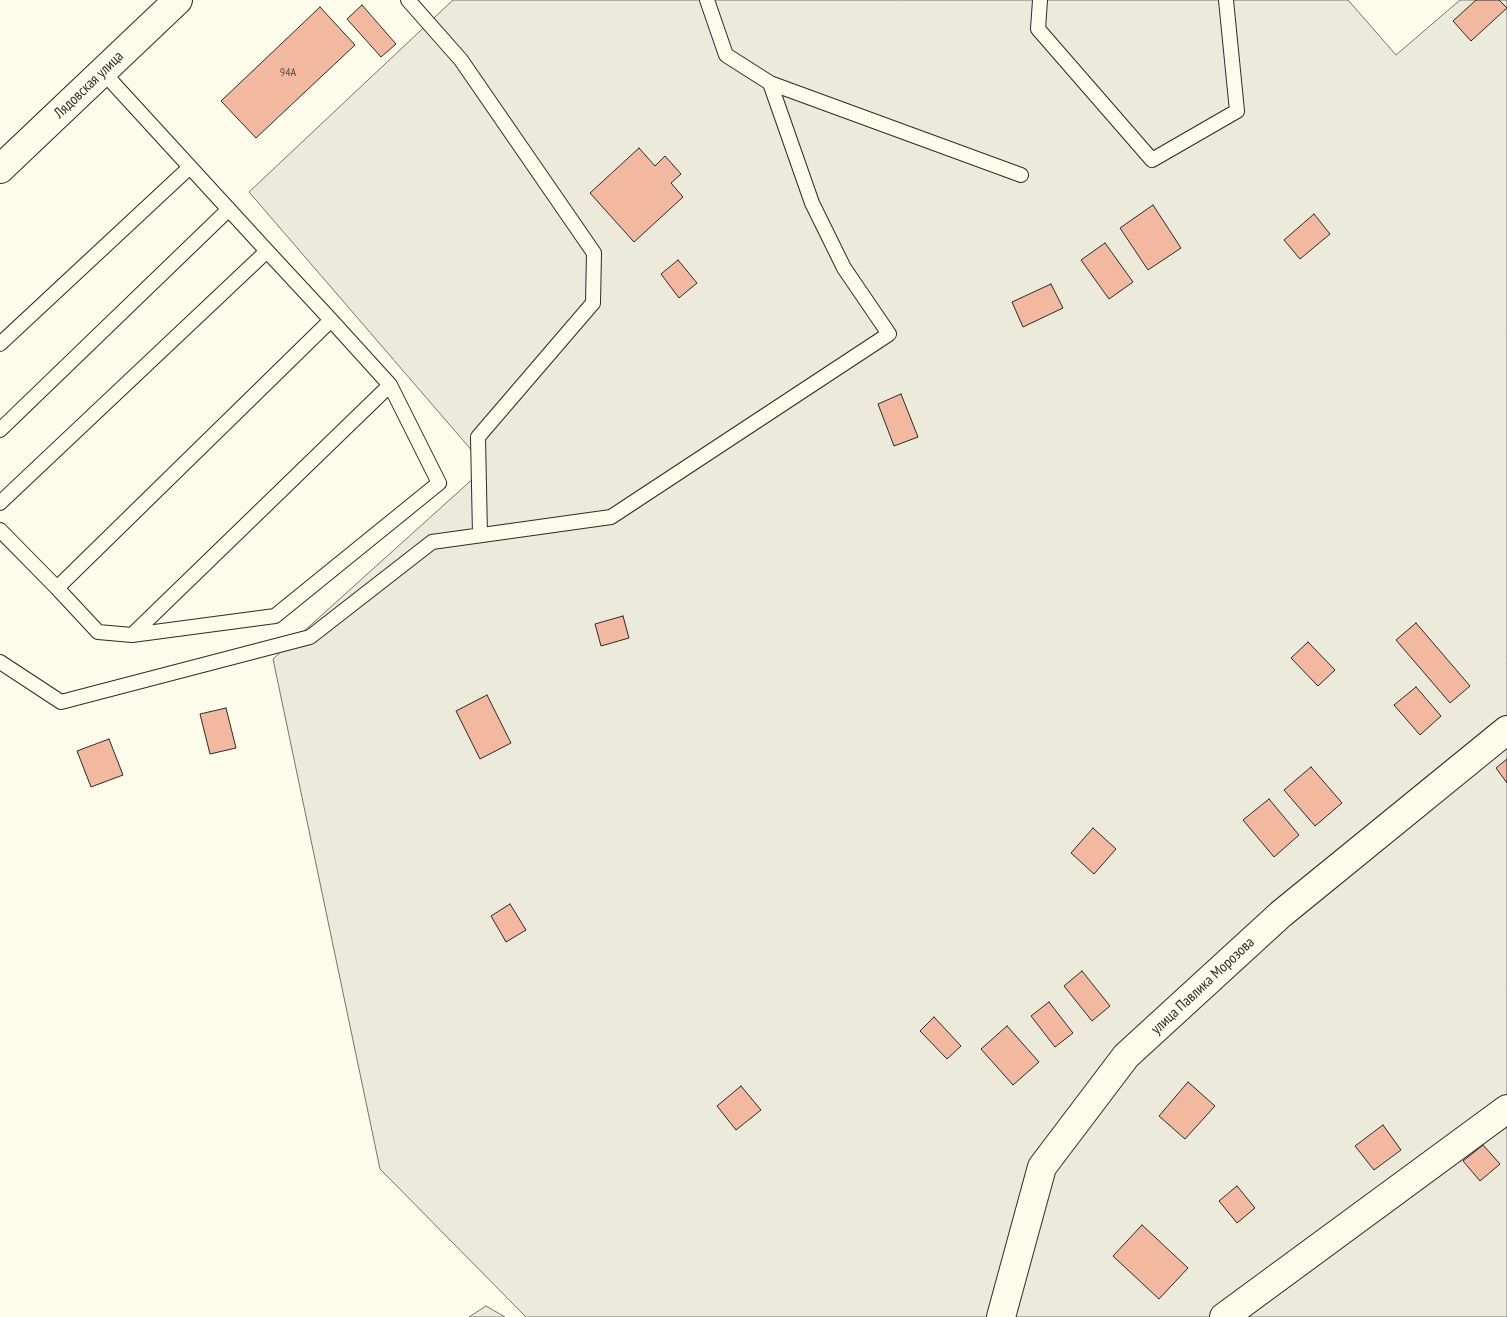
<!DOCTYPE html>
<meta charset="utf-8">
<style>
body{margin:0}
canvas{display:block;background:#fdfbea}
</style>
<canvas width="1507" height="1317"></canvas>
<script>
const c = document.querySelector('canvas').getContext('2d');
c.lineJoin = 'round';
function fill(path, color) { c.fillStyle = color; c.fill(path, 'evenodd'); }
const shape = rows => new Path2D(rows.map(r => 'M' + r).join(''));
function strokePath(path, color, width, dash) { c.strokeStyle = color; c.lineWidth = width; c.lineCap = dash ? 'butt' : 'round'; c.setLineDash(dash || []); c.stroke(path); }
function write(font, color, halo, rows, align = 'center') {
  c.font = font + ' "PT Sans Narrow",sans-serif'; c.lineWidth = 4; c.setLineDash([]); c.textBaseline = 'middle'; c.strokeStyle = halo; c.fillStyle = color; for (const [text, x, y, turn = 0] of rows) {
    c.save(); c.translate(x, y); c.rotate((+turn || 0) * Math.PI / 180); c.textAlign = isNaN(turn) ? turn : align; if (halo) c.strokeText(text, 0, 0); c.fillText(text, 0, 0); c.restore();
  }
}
const green = shape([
 [453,0,1348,0,1396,55,1460,0,1507,0,1507,1317,526,1317,380,1169,273,659,486,467,249,192,453,0],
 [486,1306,505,1317,469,1317,486,1306]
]);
const building = shape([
 [1476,0,1499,0,1507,8,1471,41,1453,21,1476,0],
 [362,5,396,44,381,57,347,19,362,5],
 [320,7,355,45,256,138,221,101,320,7],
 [639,148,655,166,665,156,681,174,671,183,683,197,634,242,590,193,639,148],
 [1153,205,1181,248,1148,270,1120,228,1153,205],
 [1314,214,1330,234,1300,259,1284,240,1314,214],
 [1105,243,1133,282,1109,299,1081,260,1105,243],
 [678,260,697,283,679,298,661,274,678,260],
 [1051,284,1063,308,1023,327,1012,302,1051,284],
 [901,394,918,437,894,446,878,404,901,394],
 [623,616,629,638,601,646,595,624,623,616],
 [1416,623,1470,686,1450,703,1396,640,1416,623],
 [1308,642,1335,670,1318,686,1291,658,1308,642],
 [1416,687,1441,716,1420,735,1394,705,1416,687],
 [487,695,511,743,480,759,456,711,487,695],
 [226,708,236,748,210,754,200,714,226,708],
 [109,739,123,775,91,787,77,751,109,739],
 [1507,759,1507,783,1496,768,1507,759],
 [1311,767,1342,803,1315,826,1284,790,1311,767],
 [1269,799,1299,835,1274,857,1243,820,1269,799],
 [1093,828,1116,849,1094,874,1071,853,1093,828],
 [510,904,526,930,506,942,491,916,510,904],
 [1082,971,1110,1006,1092,1021,1064,986,1082,971],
 [1049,1002,1073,1033,1055,1047,1031,1016,1049,1002],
 [934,1017,961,1046,947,1059,920,1031,934,1017],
 [1007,1026,1039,1062,1013,1085,981,1049,1007,1026],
 [1188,1082,1215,1106,1185,1139,1159,1116,1188,1082],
 [741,1086,761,1110,736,1130,717,1106,741,1086],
 [1383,1125,1401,1150,1374,1170,1355,1146,1383,1125],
 [1483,1145,1500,1164,1480,1181,1463,1161,1483,1145],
 [1237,1186,1255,1208,1237,1223,1219,1201,1237,1186],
 [1142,1225,1188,1268,1159,1299,1113,1256,1142,1225]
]);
const service = shape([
 [408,0,461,60,594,253,593,303,478,437,480,535],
 [707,0,726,55,770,83,1021,175],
 [1040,0,1038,29,1152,160,1237,111,1226,0],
 [103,72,190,167,267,251,331,320,390,385,132,635,98,632,57,588,331,320],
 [0,344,190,167],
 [0,430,229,209],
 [0,503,267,251],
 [0,530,57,588],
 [132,635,275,616,439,483,390,385],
 [0,662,61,702,310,637,432,542,611,517,889,334,844,268,812,203,770,83]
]);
const minor = shape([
 [1001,1317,1042,1167,1126,1056,1281,914,1507,730],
 [1224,1317,1507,1109]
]);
const secondary = shape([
 [0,169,178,0]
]);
const numberNames = [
 ["94А",288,73]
];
const streetNames = [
 ["Лядовская улица",89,85,-44],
 ["улица Павлика Морозова",1203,986,-43]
];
fill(green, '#ecebdb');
strokePath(green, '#74746e', 1);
fill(building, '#f2b8a0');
strokePath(building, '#2b2b2b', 1);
strokePath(service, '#2b2b2b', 16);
strokePath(minor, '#2b2b2b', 30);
strokePath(secondary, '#2b2b2b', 30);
strokePath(service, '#fdfbea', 14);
strokePath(minor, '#fdfbea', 28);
strokePath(secondary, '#fdfbea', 28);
write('12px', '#5d4e48', null, numberNames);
write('15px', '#2b2b2b', '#fdfbea', streetNames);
</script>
